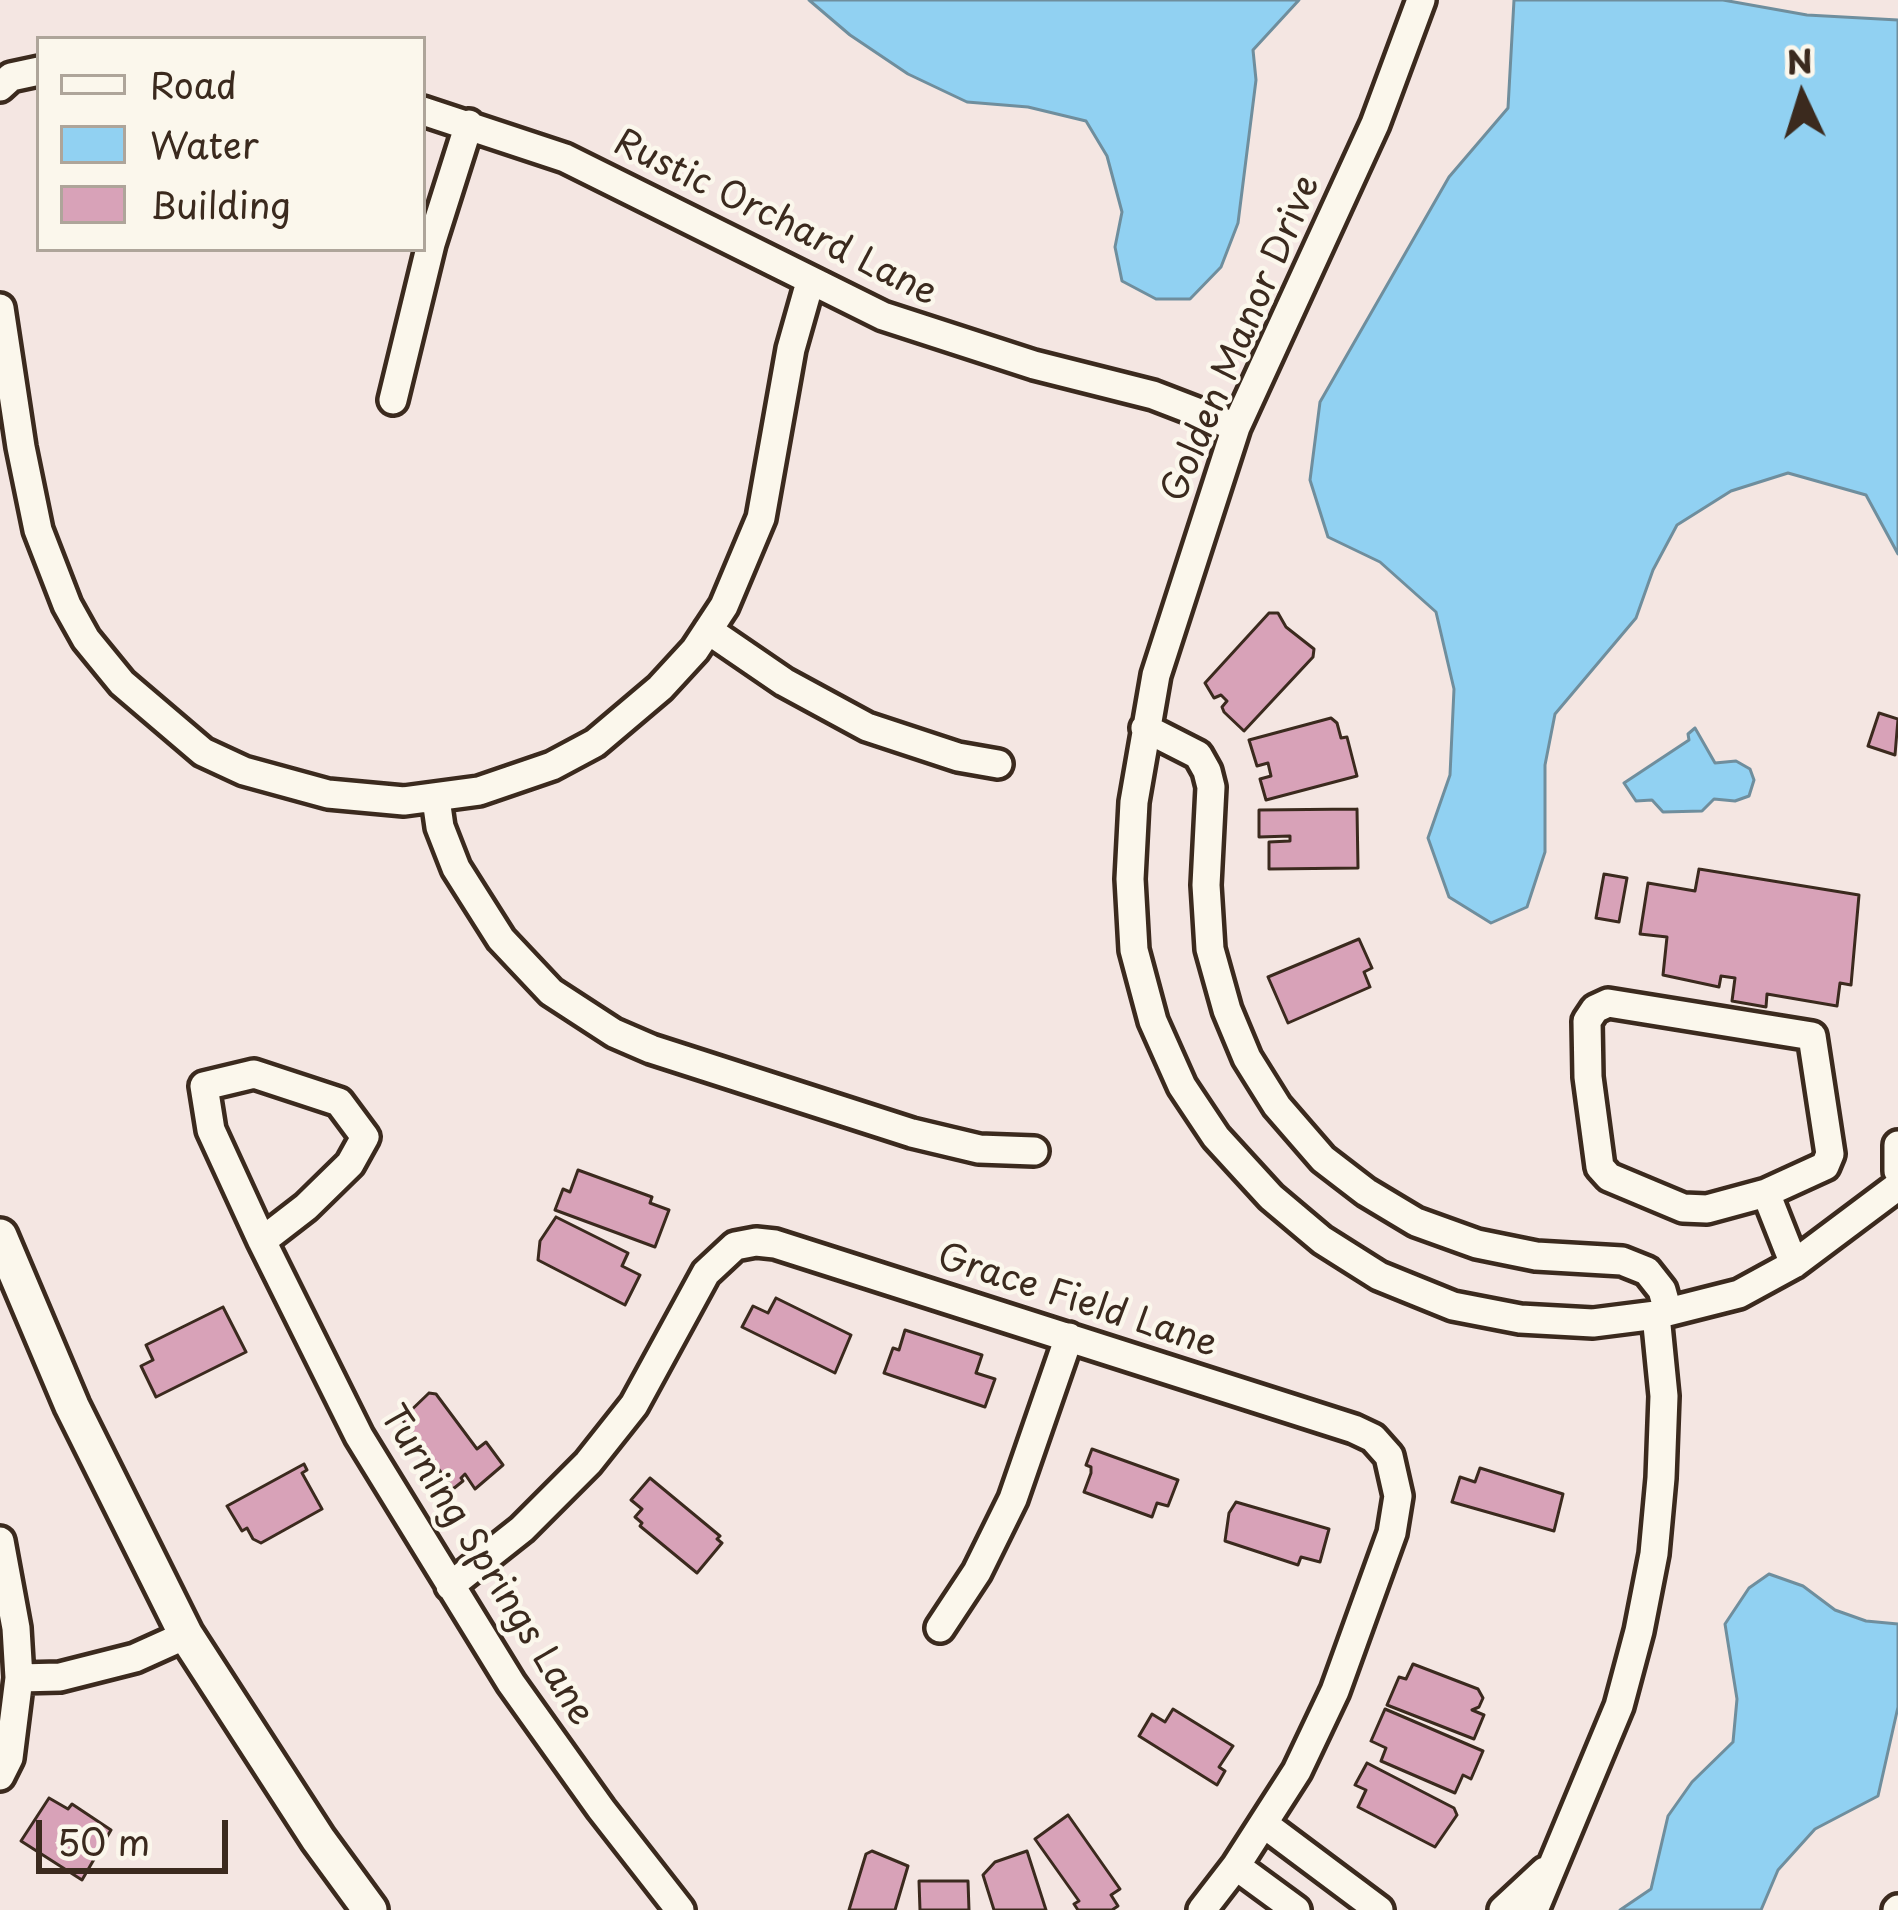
<!DOCTYPE html>
<style>
body{margin:0}
#map{position:relative;width:1898px;height:1910px;overflow:hidden;background:#f4e6e2;font-family:"Playpen Sans",sans-serif}
canvas{display:block}
.legend{position:absolute;left:36px;top:36px;width:390px;height:216px;box-sizing:border-box;background:#fbf7ec;border:3px solid #aea59a;margin:0;padding:15px 21px;list-style:none;font-size:36px;color:#3b2a1e}
.legend li{display:flex;align-items:center;gap:24px;height:60px}
.legend b{width:60px;border:3px solid #aea59a}
.north{position:absolute;left:1742px;top:36px;width:120px;height:120px;-webkit-text-stroke:9px #fbf7ec;paint-order:stroke;rotate:356deg;font-size:33px;font-weight:700;line-height:48px;text-align:center;color:#3b2a1e}
.north::after{content:'';display:block;margin:auto;width:42px;height:54px;background:#3b2a1e;clip-path:polygon(50% 0,100% 100%,50% 72%,0 100%)}
.scale{position:absolute;left:36px;top:1820px;width:192px;height:54px;box-sizing:border-box;border:6px solid #3b2a1e;border-top:0;padding-left:15px;font-size:36px;line-height:42px;white-space:nowrap;color:#3b2a1e;-webkit-text-stroke:9px #fbf7ec;paint-order:stroke}
</style>
<div id="map">
<canvas width="1898" height="1910"></canvas>
<ul class="legend">
<li><b style="height:15px;background:#fbf7ec"></b>Road</li>
<li><b style="height:33px;background:#91d1f2"></b>Water</li>
<li><b style="height:33px;background:#d8a2b8"></b>Building</li>
</ul>
<div class="north">N</div>
<div class="scale">50 m</div>
</div>
<script>
const c = document.querySelector('canvas').getContext('2d');
c.lineJoin = 'round';
function fill(path, color) { c.fillStyle = color; c.fill(path, 'evenodd'); }
const shape = rows => new Path2D(rows.map(r => 'M' + r).join(''));
function strokePath(path, color, width, dash) { c.strokeStyle = color; c.lineWidth = width; c.lineCap = dash ? 'butt' : 'round'; c.setLineDash(dash || []); c.stroke(path); }
function write(font, color, halo, rows, align = 'center') {
  c.font = font + ' "Playpen Sans",sans-serif'; c.lineWidth = 9; c.setLineDash([]); c.textBaseline = 'middle'; c.strokeStyle = halo; c.fillStyle = color; for (const [text, x, y, turn = 0] of rows) {
    c.save(); c.translate(x, y); c.rotate((+turn || 0) * Math.PI / 180); c.textAlign = isNaN(turn) ? turn : align; if (halo) c.strokeText(text, 0, 0); c.fillText(text, 0, 0); c.restore();
  }
}
const water = shape([
 [809,0,1299,0,1253,50,1256,80,1238,223,1221,267,1190,299,1156,299,1122,281,1115,247,1122,212,1107,156,1086,121,1028,107,967,102,908,74,850,35,809,0],
 [1514,0,1723,0,1807,15,1898,20,1898,554,1866,495,1788,473,1731,491,1677,525,1653,570,1636,618,1555,714,1545,765,1545,852,1527,907,1491,923,1449,897,1428,838,1450,775,1454,689,1436,612,1380,562,1328,537,1310,480,1320,402,1449,177,1508,108,1514,0],
 [1695,728,1715,763,1736,761,1750,769,1754,780,1749,796,1735,801,1714,799,1702,811,1663,812,1652,800,1636,801,1624,783,1689,740,1688,734,1695,728],
 [1769,1574,1803,1586,1835,1610,1866,1621,1898,1624,1898,1707,1878,1796,1815,1829,1778,1870,1761,1910,1620,1910,1651,1889,1668,1816,1692,1782,1733,1742,1737,1699,1725,1624,1749,1588,1769,1574]
]);
const building = shape([
 [1269,613,1278,613,1286,627,1314,649,1313,657,1244,731,1224,712,1222,707,1227,701,1221,695,1214,698,1205,683,1269,613],
 [1879,713,1898,719,1895,755,1868,746,1879,713],
 [1331,718,1337,723,1341,738,1347,737,1357,776,1266,800,1260,779,1271,776,1268,763,1257,766,1249,740,1331,718],
 [1357,809,1358,868,1269,869,1269,842,1290,841,1290,836,1259,837,1259,810,1357,809],
 [1699,869,1859,895,1851,985,1840,983,1837,1006,1767,994,1766,1007,1732,1001,1735,978,1721,976,1719,987,1663,975,1667,937,1640,934,1648,883,1695,891,1699,869],
 [1604,874,1627,878,1619,922,1596,918,1604,874],
 [1359,939,1372,968,1364,972,1370,987,1288,1023,1268,977,1359,939],
 [578,1170,652,1197,650,1203,669,1210,655,1247,555,1210,563,1189,570,1192,578,1170],
 [556,1217,628,1253,622,1266,640,1275,625,1305,538,1260,540,1241,556,1217],
 [776,1298,851,1335,835,1373,742,1327,753,1306,768,1313,776,1298],
 [223,1307,246,1352,156,1397,141,1366,153,1360,146,1345,223,1307],
 [905,1330,982,1355,976,1373,995,1379,985,1407,884,1373,893,1348,899,1350,905,1330],
 [429,1393,436,1394,477,1449,486,1442,503,1465,475,1489,465,1474,461,1478,463,1481,453,1489,402,1419,429,1393],
 [1092,1449,1178,1480,1168,1506,1157,1503,1152,1517,1084,1492,1091,1473,1091,1467,1086,1465,1092,1449],
 [304,1464,307,1470,302,1473,322,1509,261,1543,253,1539,247,1528,242,1531,227,1506,304,1464],
 [1480,1468,1563,1494,1554,1531,1452,1502,1460,1477,1475,1482,1480,1468],
 [650,1478,720,1536,717,1539,722,1543,697,1573,640,1526,642,1523,635,1517,642,1509,631,1500,650,1478],
 [1236,1502,1329,1529,1320,1562,1301,1557,1298,1565,1225,1541,1229,1513,1236,1502],
 [1413,1664,1478,1689,1483,1698,1479,1707,1472,1710,1484,1715,1474,1739,1387,1705,1399,1677,1406,1679,1413,1664],
 [1173,1709,1233,1746,1219,1767,1225,1771,1217,1785,1139,1736,1152,1714,1165,1722,1173,1709],
 [1385,1709,1483,1751,1471,1779,1463,1775,1455,1793,1381,1761,1386,1748,1371,1741,1385,1709],
 [1367,1763,1454,1808,1457,1815,1435,1847,1358,1807,1366,1790,1355,1785,1367,1763],
 [49,1798,68,1809,72,1804,111,1830,82,1880,21,1841,49,1798],
 [1068,1815,1120,1889,1111,1895,1118,1906,1112,1910,1078,1910,1074,1904,1079,1901,1035,1839,1068,1815],
 [872,1851,908,1866,895,1910,849,1910,866,1854,872,1851],
 [1027,1851,1046,1910,994,1910,983,1875,995,1862,1027,1851],
 [919,1881,968,1881,969,1910,920,1910,919,1881]
]);
const minor = shape([
 [1421,0,1375,124,1236,427,1156,675,1134,802,1130,879,1134,950,1153,1021,1182,1086,1216,1137,1271,1197,1322,1240,1379,1276,1453,1306,1520,1319,1593,1323,1656,1315,1739,1294,1794,1264,1898,1186],
 [0,87,11,77,39,71],
 [423,111,565,158,883,316,1034,365,1153,395,1236,427],
 [0,308,21,447,38,530,67,605,86,639,122,683,203,752,244,771,328,794,404,801,479,791,552,766,595,743,660,688,695,650,724,606,761,518,791,349,810,282],
 [393,400,431,244,469,124],
 [708,630,784,682,867,727,958,757,998,764],
 [1145,728,1198,755,1207,771,1211,787,1206,885,1210,949,1227,1010,1247,1058,1277,1106,1323,1159,1366,1192,1416,1222,1477,1244,1536,1256,1622,1261,1647,1271,1662,1290,1667,1308,1656,1315,1664,1396,1661,1478,1654,1554,1639,1631,1619,1706,1534,1910],
 [436,799,440,827,456,868,501,939,551,992,614,1033,651,1049,912,1133,979,1149,1034,1151],
 [1898,1145,1898,1171],
 [1766,1193,1707,1209,1683,1208,1609,1177,1600,1167,1588,1077,1587,1021,1595,1009,1608,1003,1812,1036,1830,1154,1825,1166,1766,1193,1794,1264],
 [262,1241,306,1207,350,1164,365,1137,339,1102,254,1074,204,1086,211,1130,262,1241,359,1436,511,1683,601,1809,680,1910],
 [0,1541,16,1628,19,1678,9,1758,0,1776],
 [450,1586,522,1529,588,1463,634,1405,706,1273,735,1246,756,1242,775,1244,1354,1429,1373,1438,1389,1456,1398,1496,1392,1533,1335,1691,1297,1771,1236,1866,1202,1910],
 [940,1628,977,1572,1013,1499,1069,1337],
 [19,1678,60,1677,135,1658,186,1635],
 [1264,1824,1379,1910],
 [1236,1866,1296,1910],
 [1503,1910,1545,1871],
 [1897,1910,1898,1909]
]);
const major = shape([
 [0,1236,72,1406,186,1635,318,1839,370,1910]
]);
const streetNames = [
 ["Rustic Orchard Lane",775,219,26],
 ["Golden Manor Drive",1242,339,-67],
 ["Grace Field Lane",1077,1302,18],
 ["Turning Springs Lane",486,1566,58]
];
fill(water, '#91d1f2');
strokePath(water, '#6f8e9d', 3);
fill(building, '#d8a2b8');
strokePath(building, '#3b2a1e', 3);
strokePath(minor, '#3b2a1e', 36);
strokePath(major, '#3b2a1e', 42);
strokePath(minor, '#fbf7ec', 27);
strokePath(major, '#fbf7ec', 33);
write('36px', '#3b2a1e', '#fbf7ec', streetNames);
</script>
